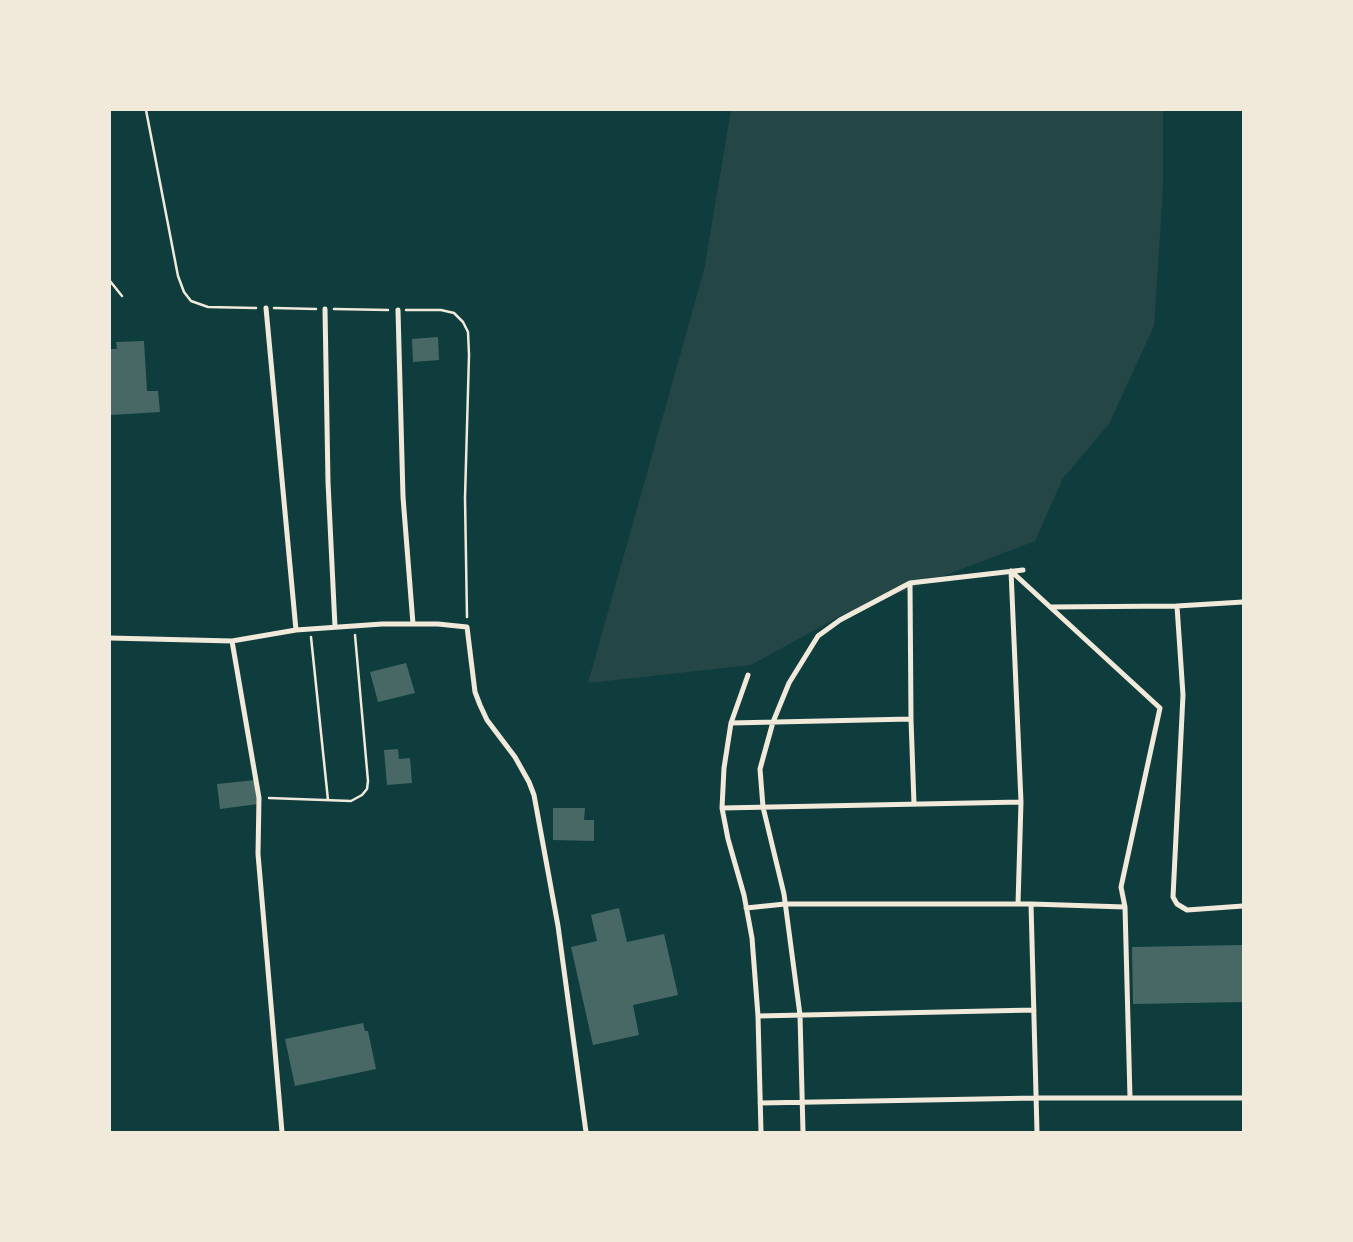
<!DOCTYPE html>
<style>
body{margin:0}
#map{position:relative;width:1353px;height:1242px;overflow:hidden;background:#0f3d3e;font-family:Montserrat,sans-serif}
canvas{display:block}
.frame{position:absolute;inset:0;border:111px solid #f1e9da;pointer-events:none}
</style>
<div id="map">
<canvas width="1353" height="1242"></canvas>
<div class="frame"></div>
</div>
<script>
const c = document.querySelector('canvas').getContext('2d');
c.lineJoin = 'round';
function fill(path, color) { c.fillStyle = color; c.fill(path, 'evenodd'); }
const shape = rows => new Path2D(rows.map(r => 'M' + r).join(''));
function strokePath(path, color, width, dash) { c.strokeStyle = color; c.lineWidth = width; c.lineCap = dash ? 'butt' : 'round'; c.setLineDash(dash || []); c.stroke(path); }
const green = shape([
 [731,110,1163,110,1163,188,1154,326,1109,424,1063,478,1035,541,842,615,751,665,588,683,704,270]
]);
const building = shape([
 [438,337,439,360,413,362,412,339],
 [144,341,147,391,158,391,160,412,110,415,110,349,117,349,116,342],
 [406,663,415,693,378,702,370,672],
 [398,749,399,759,410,758,412,783,387,785,384,750],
 [255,780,258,804,220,809,217,784],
 [553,808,585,808,584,820,594,820,594,841,553,840],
 [619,908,627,942,664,934,678,995,633,1005,639,1035,593,1045,571,947,597,941,591,915],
 [1243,945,1243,1002,1133,1004,1132,947],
 [363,1023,365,1031,368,1031,376,1069,295,1086,285,1039]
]);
const path = shape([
 [146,110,178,276,184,292,191,301,208,307,256,308],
 [110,281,122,296],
 [274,308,316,309],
 [334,309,388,310],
 [406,310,441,310,454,313,463,322,468,332,469,355,465,498,467,617],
 [311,637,328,800],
 [269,798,351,801,362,795,367,789,368,781,355,635]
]);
const minor = shape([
 [266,308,296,630],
 [325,309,328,482,335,627],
 [398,310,403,497,413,624],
 [1011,571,1160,708,1121,887,1125,907,1130,1098],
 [1011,571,1021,802,1018,904],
 [910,583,911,719,914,804],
 [1177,606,1183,695,1173,897,1177,904,1187,910,1243,906],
 [1050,607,1177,606,1243,602],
 [110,638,232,641,259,798,258,854,282,1132],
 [232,641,296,630,382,624,438,624,467,627,475,692,480,705,487,720,515,757,529,782,534,795,558,926,586,1132],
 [748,675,731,723,724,768,722,808,728,839,744,895,752,938,758,1016,761,1132],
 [731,723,911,719],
 [722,808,1021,802],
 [1031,904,1037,1132],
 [746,908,785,904,1031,904,1125,907],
 [758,1016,1034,1010],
 [760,1103,1036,1098,1243,1098],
 [803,1132,800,1015,784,894,763,807,760,769,773,722,789,683,818,636,840,620,910,583,1023,570]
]);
fill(green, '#244646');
fill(building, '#486865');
strokePath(path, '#f1e9da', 2.5);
strokePath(minor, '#f1e9da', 5);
</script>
